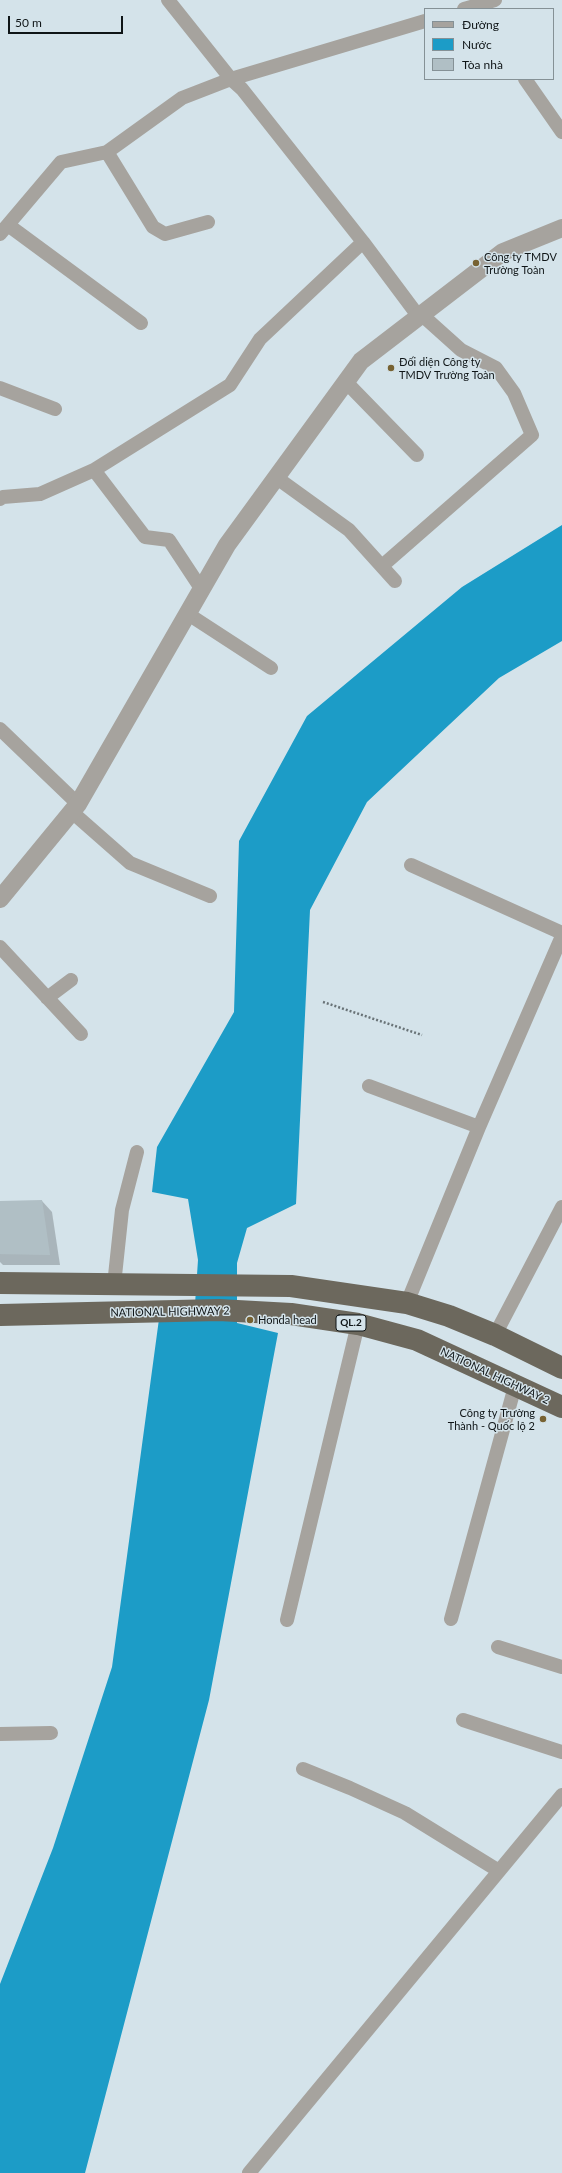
<!DOCTYPE html>
<meta charset="utf-8">
<style>
body{margin:0}
#map{position:relative;width:562px;height:2173px;overflow:hidden;background:#d4e3ea;font-family:Lato,sans-serif}
canvas{display:block}
.legend{position:absolute;left:424px;top:8px;width:130px;height:72px;box-sizing:border-box;background:#d4e3ea;border:1px solid #859196;margin:0;padding:5px 7px;list-style:none;font-size:12px;color:#0f1517}
.legend li{display:flex;align-items:center;gap:8px;height:20px}
.legend b{width:20px;border:1px solid #859196}
.scale{position:absolute;left:8px;top:16px;width:115px;height:18px;box-sizing:border-box;border:2px solid #0f1517;border-top:0;padding-left:5px;font-size:12px;line-height:14px;white-space:nowrap;color:#0f1517;-webkit-text-stroke:3px #d4e3ea;paint-order:stroke}
</style>
<div id="map">
<canvas width="562" height="2173"></canvas>
<ul class="legend">
<li><b style="height:5px;background:#a6a39e"></b>Đường</li>
<li><b style="height:11px;background:#1c9cc7"></b>Nước</li>
<li><b style="height:11px;background:#b0bfc5"></b>Tòa nhà</li>
</ul>
<div class="scale">50 m</div>
</div>
<script>
const c = document.querySelector('canvas').getContext('2d');
c.lineJoin = 'round';
function fill(path, color) { c.fillStyle = color; c.fill(path, 'evenodd'); }
const shape = rows => new Path2D(rows.map(r => 'M' + r).join(''));
function strokePath(path, color, width, dash) { c.strokeStyle = color; c.lineWidth = width; c.lineCap = dash ? 'butt' : 'round'; c.setLineDash(dash || []); c.stroke(path); }
function write(font, color, halo, rows, align = 'center') {
  c.font = font + ' Lato,sans-serif'; c.lineWidth = 3; c.setLineDash([]); c.textBaseline = 'middle'; c.strokeStyle = halo; c.fillStyle = color; for (const [text, x, y, turn = 0] of rows) {
    c.save(); c.translate(x, y); c.rotate((+turn || 0) * Math.PI / 180); c.textAlign = isNaN(turn) ? turn : align; if (halo) c.strokeText(text, 0, 0); c.fillText(text, 0, 0); c.restore();
  }
}
const water = shape([
 [562,525,562,641,499,678,367,802,310,910,296,1204,247,1228,237,1263,237,1323,278,1333,209,1700,85,2173,0,2173,0,1984,53,1848,112,1667,159,1319,194,1319,198,1260,188,1199,152,1192,157,1147,234,1012,239,841,307,716,462,587]
]);
const shadow = shape([
 [42,1201,52,1212,60,1265,3,1265,0,1262,0,1202]
]);
const building = shape([
 [42,1200,50,1255,0,1254,0,1201]
]);
const path = shape([
 [323,1002,422,1035]
]);
const minor = shape([
 [168,0,231,79,425,21],
 [464,9,495,0],
 [525,79,562,132],
 [107,152,153,227,165,234,208,222],
 [8,225,141,323],
 [0,234,61,162,107,152,182,98,231,79,242,89,363,242,419,317],
 [346,382,417,455],
 [0,388,55,409],
 [94,470,145,537,169,540,202,590],
 [277,478,349,530,395,581],
 [0,499,3,497,40,494,94,470,230,385,260,339,363,242],
 [382,566,532,435,514,393,496,368,461,350,422,315],
 [188,614,271,668],
 [0,729,78,804],
 [72,812,130,863,210,896],
 [411,865,562,933],
 [0,947,81,1034],
 [47,998,71,980],
 [369,1086,479,1127],
 [114,1285,122,1210,137,1152],
 [407,1303,479,1127,562,936],
 [495,1335,562,1207],
 [451,1619,515,1386],
 [287,1620,358,1324],
 [498,1647,562,1667],
 [463,1720,562,1752],
 [0,1734,51,1733],
 [303,1769,350,1788,405,1813,499,1871],
 [249,2173,562,1795]
]);
const tertiary = shape([
 [0,899,78,804,227,545,361,361,503,252,562,228]
]);
const trunk = shape([
 [0,1283,291,1286,407,1303,449,1316,495,1335,562,1368],
 [0,1315,219,1310,291,1314,358,1324,417,1340,562,1407]
]);
const markers = [
 [476,263,4,"#776232"],
 [391,368,4,"#776232"],
 [250,1320,4,"#776232"],
 [543,1419,4,"#776232"]
];
const shields = [
 [351,1323,30]
];
const shieldNames = [
 ["QL.2",351,1323]
];
const poiNames = [
 ["Công ty TMDV",484,257],
 ["Trường Toàn",484,270],
 ["Đối diện Công ty",399,362],
 ["TMDV Trường Toàn",399,375],
 ["Honda head",258,1320],
 ["Công ty Trường",535,1413,"right"],
 ["Thành - Quốc lộ 2",535,1426,"right"]
];
const streetNames = [
 ["NATIONAL HIGHWAY 2",170,1312,-1],
 ["NATIONAL HIGHWAY 2",495,1376,25]
];
fill(water, '#1c9cc7');
fill(shadow, '#0003');
fill(building, '#b0bfc5');
strokePath(path, '#697377', 2.5, [2, 2]);
strokePath(minor, '#a6a39e', 14);
strokePath(tertiary, '#a6a39e', 18);
strokePath(trunk, '#6c685d', 22);
for (const [x, y, r, color] of markers) { const dot = new Path2D(); dot.arc(x, y, r, 0, 2 * Math.PI); c.fillStyle = color; c.fill(dot); strokePath(dot, '#d4e3ea', 1.5); }
for (const [x, y, w] of shields) { const box = new Path2D(); box.roundRect(x - w / 2, y - 8, w, 16, 3); c.fillStyle = '#d4e3ea'; c.fill(box); strokePath(box, '#0f1517', 1); }
write('bold 10px', '#0f1517', null, shieldNames);
write('11px', '#0f1517', '#d4e3ea', poiNames, 'left');
write('11px', '#0f1517', '#d4e3ea', streetNames);
</script>
